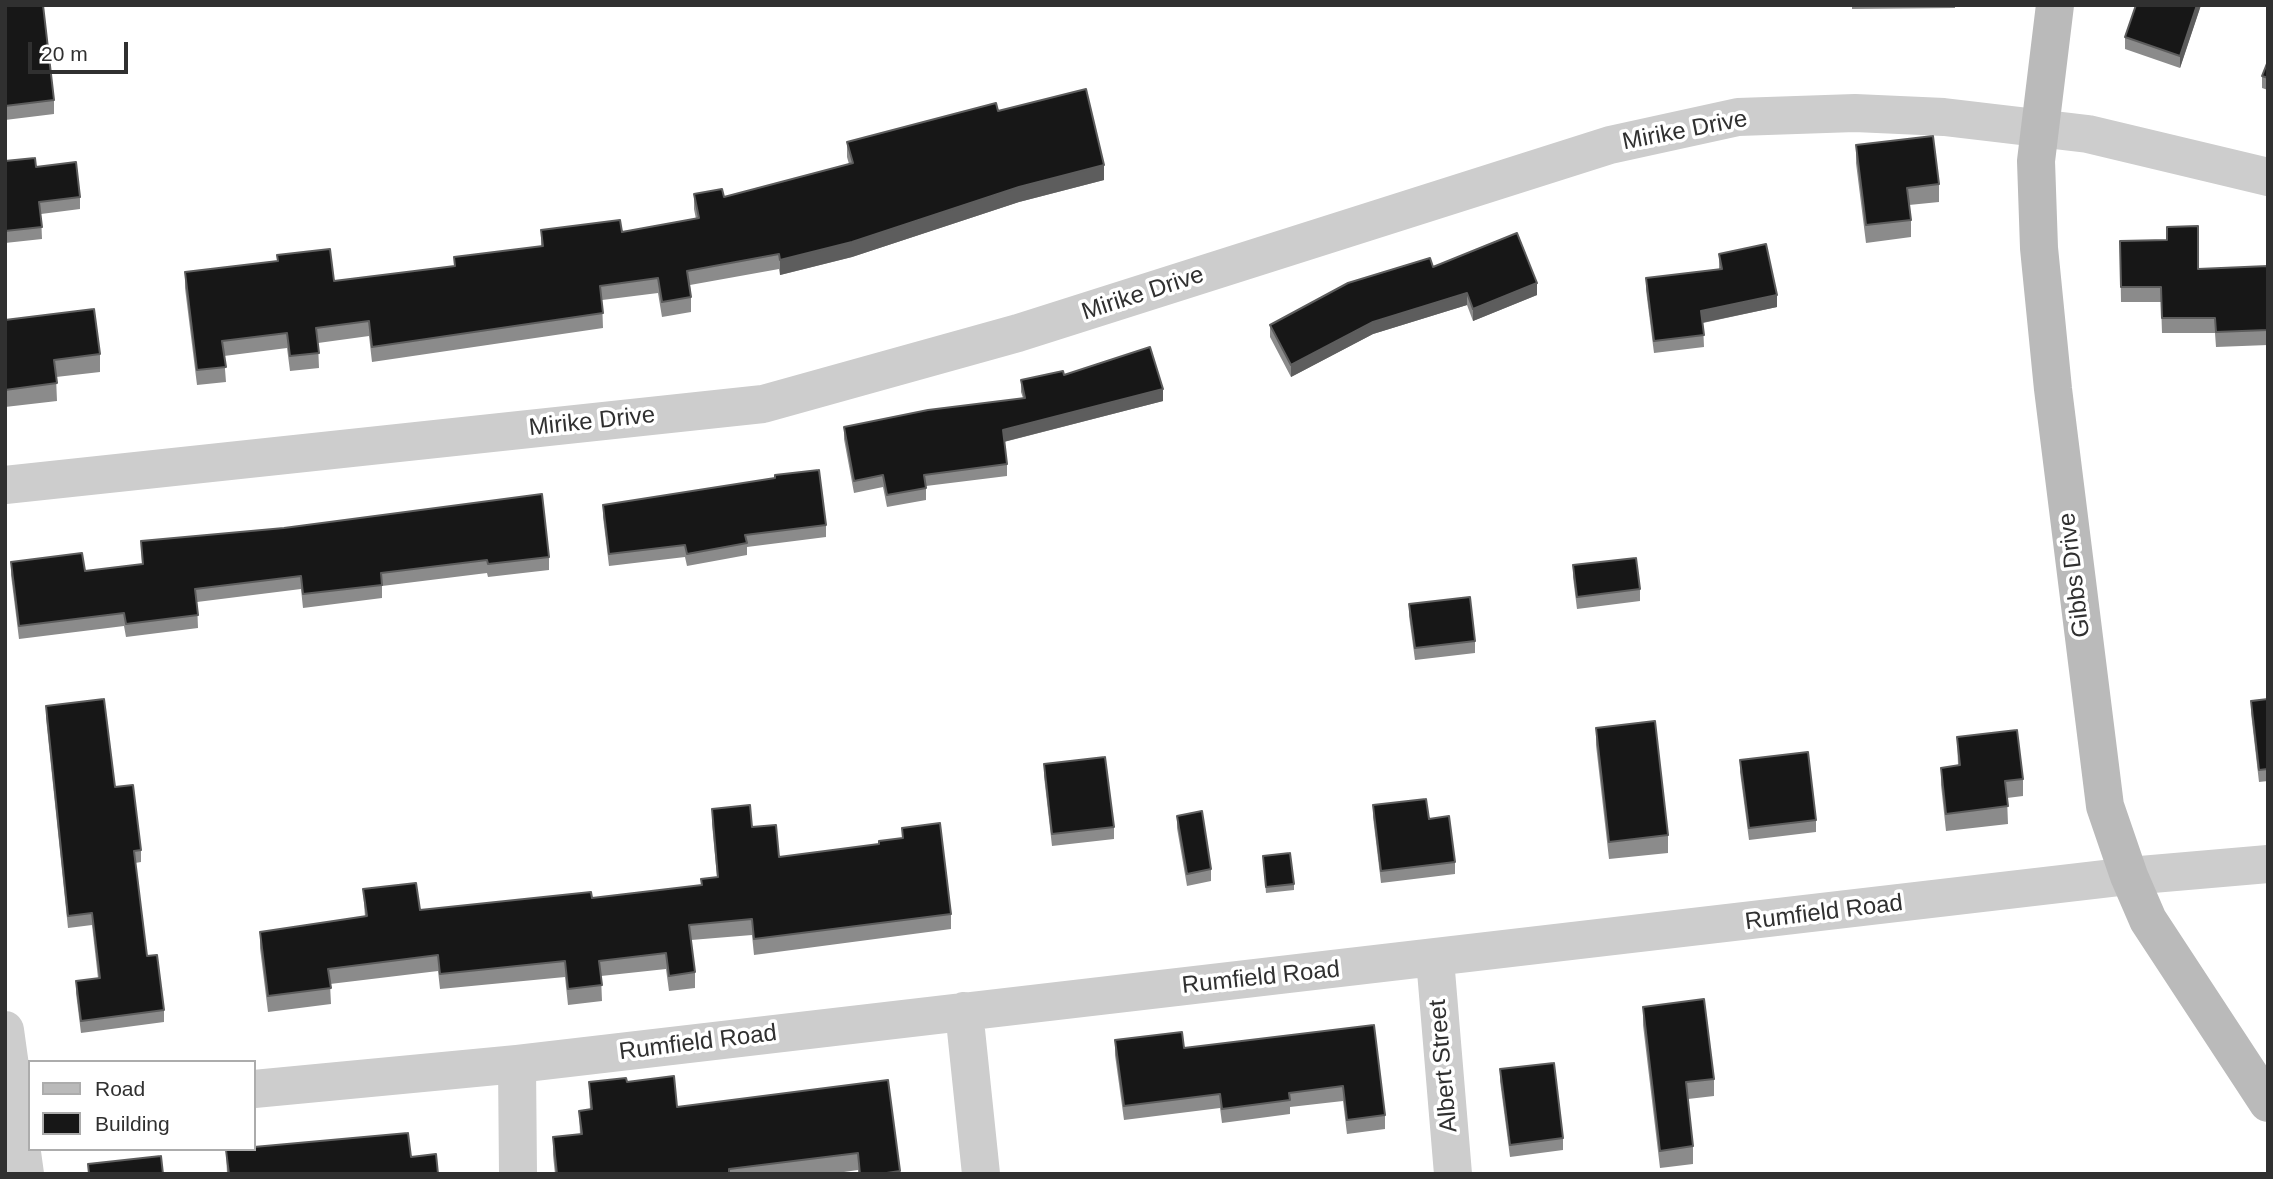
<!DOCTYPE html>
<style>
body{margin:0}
#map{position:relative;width:2273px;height:1179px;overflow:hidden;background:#fff;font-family:Helvetica,sans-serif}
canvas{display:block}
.frame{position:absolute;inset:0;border:7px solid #303030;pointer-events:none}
.legend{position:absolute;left:28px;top:1060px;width:228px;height:91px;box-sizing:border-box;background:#fff;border:2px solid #acacac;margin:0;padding:9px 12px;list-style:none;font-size:21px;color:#303030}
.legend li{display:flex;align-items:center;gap:14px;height:35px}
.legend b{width:35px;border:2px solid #acacac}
.scale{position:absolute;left:28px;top:42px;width:100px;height:32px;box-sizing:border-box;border:4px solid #303030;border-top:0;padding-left:9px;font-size:21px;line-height:24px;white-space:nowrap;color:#303030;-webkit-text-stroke:5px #fff;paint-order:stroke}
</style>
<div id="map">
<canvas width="2273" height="1179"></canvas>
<div class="frame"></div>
<ul class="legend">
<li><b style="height:9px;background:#bababa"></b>Road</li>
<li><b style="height:19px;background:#171717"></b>Building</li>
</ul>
<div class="scale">20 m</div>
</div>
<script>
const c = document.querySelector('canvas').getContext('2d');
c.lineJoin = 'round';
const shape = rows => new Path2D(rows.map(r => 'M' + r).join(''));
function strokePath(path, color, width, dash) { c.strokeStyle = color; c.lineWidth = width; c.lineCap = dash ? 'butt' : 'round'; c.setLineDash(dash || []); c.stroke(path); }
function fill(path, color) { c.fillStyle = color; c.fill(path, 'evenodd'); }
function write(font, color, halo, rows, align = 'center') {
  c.font = font + ' Helvetica,sans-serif'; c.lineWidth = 7; c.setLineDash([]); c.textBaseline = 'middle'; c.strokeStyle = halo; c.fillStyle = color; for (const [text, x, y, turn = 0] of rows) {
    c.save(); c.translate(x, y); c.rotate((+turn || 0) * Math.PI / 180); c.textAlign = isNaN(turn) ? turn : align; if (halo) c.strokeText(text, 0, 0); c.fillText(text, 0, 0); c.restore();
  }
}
const street = shape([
 [5,485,763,404,1018,333,1610,145,1738,117,1855,113,1944,117,2088,134,2268,177],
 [1435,959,1453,1174],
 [964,1011,981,1174],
 [5,1030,25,1174],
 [517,1064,518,1174],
 [254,1089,517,1064,2129,876,2268,864]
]);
const secondary = shape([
 [2055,5,2036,161,2039,248,2053,389,2105,806,2129,876,2148,920,2268,1103]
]);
const wall = shape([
 [5,5,54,100,54,114,5,120],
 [1852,5,1955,5,1955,8,1852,9],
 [2201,5,2180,68,2125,49,2125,37],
 [2268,61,2268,90,2262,88,2262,76],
 [998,111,1104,180,1019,202,852,257,780,275,779,269,690,285,691,297,691,312,662,317,658,293,602,300,603,328,372,362,369,336,318,343,319,368,290,371,287,348,224,356,226,382,197,385,185,288,185,272,277,261,277,255,334,281,454,266,454,257,541,247,541,230,622,232,696,219,694,209,694,194,724,197,849,164,847,157,847,142],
 [1856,145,1939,184,1939,202,1909,205,1911,220,1911,237,1866,243,1856,163],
 [5,161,36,167,80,197,80,209,41,214,42,239,5,243],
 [2120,241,2198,269,2268,266,2268,345,2216,347,2215,333,2162,333,2161,302,2121,302],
 [1719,254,1777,307,1703,323,1704,347,1654,353,1646,290,1646,278,1719,269],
 [1433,267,1537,295,1473,321,1467,305,1373,334,1291,377,1270,337,1270,325],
 [5,320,100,354,100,372,56,377,57,401,5,407],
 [1064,375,1163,401,1004,442,1007,464,1007,476,926,486,926,500,887,507,883,487,854,493,844,439,844,427,1023,398,1021,392,1021,380],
 [603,505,826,525,826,537,747,547,747,555,687,566,685,557,609,566,603,517],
 [141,541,549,557,549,570,488,577,487,573,382,586,382,598,303,608,301,589,197,602,198,628,126,637,124,626,19,639,11,575,11,562,85,571,142,564],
 [1573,565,1640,589,1640,601,1577,609,1573,577],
 [1409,604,1475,641,1475,653,1415,660,1409,616],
 [2268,699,2268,781,2259,782,2251,713,2251,701],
 [46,706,115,787,141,850,141,862,135,863,147,956,164,1010,164,1022,81,1033,76,993,76,981,98,978,92,925,68,928,46,718],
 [1596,728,1668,835,1668,853,1609,859,1596,745],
 [1957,737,2023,779,2023,796,2007,798,2008,824,1946,831,1941,785,1941,768,1958,765],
 [1740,760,1816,820,1816,832,1749,840,1740,772],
 [1044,764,1114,827,1114,839,1052,846,1044,776],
 [1373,805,1429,819,1455,862,1455,874,1381,883,1373,817],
 [712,809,752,827,779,857,879,845,902,838,902,828,951,914,951,929,754,955,752,935,691,940,695,972,695,988,669,991,666,969,601,976,602,1001,568,1005,565,977,440,989,438,971,330,984,331,1004,268,1012,260,948,260,932,365,917,363,889,420,910,592,898,701,885,701,879,717,877,712,824],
 [1177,816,1211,869,1211,881,1187,886,1177,828],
 [1263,856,1294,884,1294,890,1266,893],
 [1643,1007,1714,1079,1714,1096,1688,1099,1693,1146,1693,1164,1660,1168,1643,1025],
 [1374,1025,1385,1115,1385,1129,1347,1134,1343,1101,1290,1107,1290,1114,1222,1123,1220,1108,1124,1120,1115,1055,1115,1040,1184,1048],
 [1500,1069,1563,1138,1563,1150,1510,1157,1500,1081],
 [888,1080,900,1174,858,1174,858,1170,830,1174,555,1174,553,1155,553,1137,580,1135,579,1111,590,1110,589,1082,627,1082,677,1107],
 [226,1150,411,1157,438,1174,227,1174]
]);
const shadedWall = shape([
 [2197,5,2201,5,2180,68,2180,56],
 [1104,165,1104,180,1019,202,852,257,780,275,780,260,1019,187],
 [1537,283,1537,295,1473,321,1473,309],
 [1467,293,1467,305,1373,334,1291,377,1291,365,1373,322],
 [1777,295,1777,307,1701,323,1701,311],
 [1163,389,1163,401,1003,442,1003,430]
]);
const building = shape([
 [5,5,43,5,54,100,5,106,5,5],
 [2136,5,2197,5,2180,56,2125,37,2136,5],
 [2268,61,2268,78,2262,76,2268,61],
 [1086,89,1104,165,1019,187,852,242,780,260,779,254,687,271,691,297,662,302,658,278,600,286,603,313,372,347,369,321,316,328,319,353,290,356,287,333,222,341,226,367,197,370,185,272,278,261,277,255,330,249,334,281,455,266,454,257,543,246,541,230,620,220,622,232,699,218,694,194,722,189,724,197,853,163,847,142,996,103,998,111,1086,89],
 [1933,136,1939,184,1907,188,1911,220,1866,225,1856,145,1933,136],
 [35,158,36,167,76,162,80,197,39,202,42,227,5,231,5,161,35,158],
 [2198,226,2198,269,2268,266,2268,330,2216,332,2215,318,2162,318,2161,287,2121,287,2120,241,2167,240,2167,227,2198,226],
 [1517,233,1537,283,1473,309,1467,293,1373,322,1291,365,1270,325,1348,283,1430,258,1433,267,1517,233],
 [1766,244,1777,295,1701,311,1704,335,1654,341,1646,278,1722,269,1719,254,1766,244],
 [94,309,100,354,54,360,57,383,5,390,5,320,94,309],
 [1150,347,1163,389,1003,430,1007,464,924,475,926,488,887,495,883,475,854,481,844,427,928,410,1025,398,1021,380,1063,371,1064,375,1150,347],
 [819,470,826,525,745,535,747,543,687,554,685,545,609,554,603,505,775,478,775,475,819,470],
 [542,494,549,557,488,564,487,560,381,573,382,585,303,594,301,576,195,589,198,615,126,624,124,613,19,626,11,562,82,553,85,571,143,564,141,541,284,528,542,494],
 [1636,558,1640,589,1577,597,1573,565,1636,558],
 [1470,597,1475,641,1415,648,1409,604,1470,597],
 [104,699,115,787,133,785,141,850,134,851,147,956,157,955,164,1010,81,1021,76,981,100,978,92,913,68,916,46,706,104,699],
 [2268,699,2268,769,2259,770,2251,701,2268,699],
 [1655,721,1668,835,1609,842,1596,728,1655,721],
 [2017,730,2023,779,2005,781,2008,806,1946,814,1941,768,1960,765,1957,737,2017,730],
 [1808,752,1816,820,1749,828,1740,760,1808,752],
 [1105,757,1114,827,1052,834,1044,764,1105,757],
 [1426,799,1429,819,1449,816,1455,862,1381,871,1373,805,1426,799],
 [750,805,752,827,776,825,779,857,879,844,879,841,903,838,902,828,940,823,951,914,754,939,752,919,689,925,695,972,669,976,666,953,599,961,602,985,568,989,565,961,440,974,438,955,328,969,331,988,268,996,260,932,367,916,363,889,416,883,420,910,591,892,592,898,702,885,701,879,718,877,712,809,750,805],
 [1202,811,1211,869,1187,874,1177,816,1202,811],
 [1290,853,1294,884,1266,887,1263,856,1290,853],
 [1704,999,1714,1079,1686,1082,1693,1146,1660,1151,1643,1007,1704,999],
 [1374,1025,1385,1115,1347,1120,1343,1086,1289,1093,1290,1100,1222,1109,1220,1094,1124,1106,1115,1040,1182,1032,1184,1048,1374,1025],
 [1554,1063,1563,1138,1510,1145,1500,1069,1554,1063],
 [674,1076,677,1107,888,1080,900,1171,880,1174,860,1174,858,1153,729,1169,729,1174,557,1174,553,1137,582,1134,579,1111,592,1109,589,1082,626,1078,627,1082,674,1076],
 [408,1133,411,1157,436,1154,438,1174,229,1174,226,1150,254,1149,254,1147,408,1133],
 [161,1156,163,1174,89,1174,88,1164,161,1156]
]);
const streetNames = [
 ["Mirike Drive",1685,131,-11],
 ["Mirike Drive",1143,294,-18],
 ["Mirike Drive",592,422,-6],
 ["Gibbs Drive",2075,575,-97],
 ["Rumfield Road",1824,913,-7],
 ["Rumfield Road",1261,978,-6],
 ["Rumfield Road",698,1043,-7],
 ["Albert Street",1444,1066,-95]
];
strokePath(street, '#cdcdcd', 38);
strokePath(secondary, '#bababa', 38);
fill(wall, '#8b8b8b');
fill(shadedWall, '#5d5d5d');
fill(building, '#171717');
strokePath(building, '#5d5d5d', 2);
write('24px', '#303030', '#fff', streetNames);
</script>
